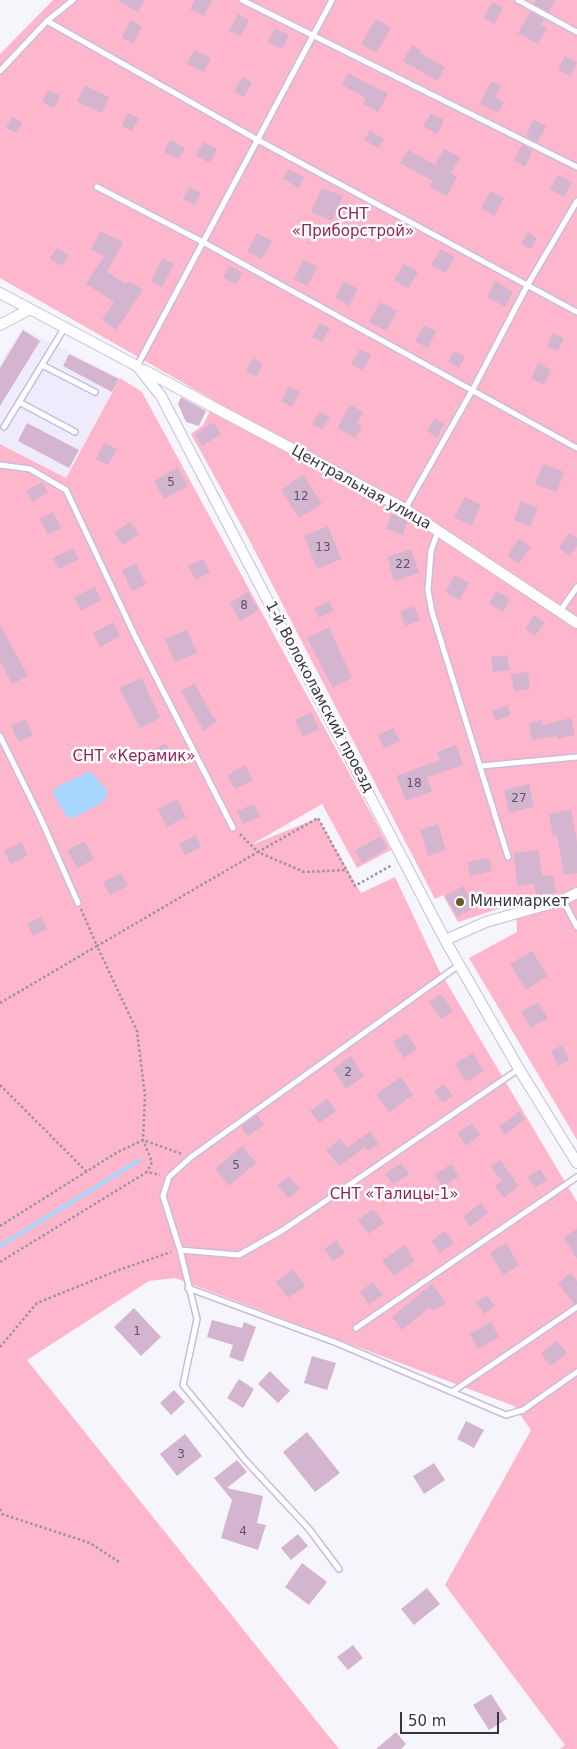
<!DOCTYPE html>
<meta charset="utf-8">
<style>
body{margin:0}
#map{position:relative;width:577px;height:1749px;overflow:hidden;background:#f7f5fc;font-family:"DejaVu Sans",sans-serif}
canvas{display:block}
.scale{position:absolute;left:400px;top:1712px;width:99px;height:22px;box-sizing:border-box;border:2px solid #393442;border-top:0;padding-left:6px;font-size:15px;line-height:18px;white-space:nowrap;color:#393442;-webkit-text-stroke:4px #fff;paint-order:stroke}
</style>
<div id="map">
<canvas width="577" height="1749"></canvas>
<div class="scale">50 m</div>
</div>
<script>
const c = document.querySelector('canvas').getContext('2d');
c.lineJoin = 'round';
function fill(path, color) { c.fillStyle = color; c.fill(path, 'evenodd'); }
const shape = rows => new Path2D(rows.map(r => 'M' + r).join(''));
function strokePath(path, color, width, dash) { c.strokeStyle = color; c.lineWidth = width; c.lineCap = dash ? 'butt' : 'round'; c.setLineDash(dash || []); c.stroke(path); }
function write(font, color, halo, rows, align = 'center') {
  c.font = font + ' "DejaVu Sans",sans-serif'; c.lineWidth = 5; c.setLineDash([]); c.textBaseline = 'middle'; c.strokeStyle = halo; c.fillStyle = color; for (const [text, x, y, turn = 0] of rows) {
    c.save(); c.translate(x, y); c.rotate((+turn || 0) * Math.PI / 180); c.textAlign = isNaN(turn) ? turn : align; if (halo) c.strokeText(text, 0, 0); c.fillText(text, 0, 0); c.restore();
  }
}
const built = shape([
 [22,328,120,378,66,478,0,444,0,363]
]);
const green = shape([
 [53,0,577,0,577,1140,469,958,517,932,516,903,458,922,443,895,435,899,243,528,191,434,203,425,215,401,0,278,0,54],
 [120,378,142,392,391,850,357,868,322,804,249,846,318,818,361,893,395,877,439,970,577,1202,577,1749,560,1749,565,1745,445,1585,531,1430,514,1406,175,1278,149,1281,27,1360,339,1749,0,1749,0,444,66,478]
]);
const water = shape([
 [90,771,106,789,107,796,102,802,74,818,67,817,52,792,57,787]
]);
const stream = shape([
 [0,1246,138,1161]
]);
const building = shape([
 [117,0,144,0,138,12],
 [195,0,212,0,204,16,190,9],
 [536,0,555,0,549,12,534,4],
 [492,2,503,8,494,24,484,18],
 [530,12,544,19,541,25,547,28,538,44,518,33],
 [238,14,249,20,241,36,229,31],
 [376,19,391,28,376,53,361,44],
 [130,20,142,26,133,44,122,38],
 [275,28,289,35,282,49,268,42],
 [412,45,421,50,420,53,445,67,437,81,403,61],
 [194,50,211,58,204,72,187,64],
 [565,56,577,62,570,76,558,70],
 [348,73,388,94,378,112,363,104,366,98,342,85],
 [242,77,252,82,244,97,234,92],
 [491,81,501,86,495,97,504,102,498,113,480,104],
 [85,86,109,97,102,113,77,102],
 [48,90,60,96,54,108,42,102],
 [128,113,139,118,132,131,122,126],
 [431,113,444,120,437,134,423,126],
 [12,117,22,122,17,133,6,128],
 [533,119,546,126,538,142,526,137],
 [370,131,384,139,379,148,364,140],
 [170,140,185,148,179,159,164,152],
 [203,142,217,149,210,163,196,156],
 [522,145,533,150,525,167,514,160],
 [444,149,460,157,451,173,457,177,447,196,429,187,433,181,400,163,408,150,435,165],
 [288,169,304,177,299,188,283,179],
 [558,175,572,182,564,197,550,189],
 [189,187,201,193,195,205,183,199],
 [322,188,343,196,332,221,311,212],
 [490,191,504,198,494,216,481,208],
 [100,231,123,242,107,272,126,284,129,281,143,290,116,330,102,320,114,302,86,284,104,256,91,249],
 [528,232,537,238,531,249,521,244],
 [257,233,272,241,262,259,247,252],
 [57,248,69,255,62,266,50,258],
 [441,249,455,257,445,273,431,265],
 [162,258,174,264,162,287,151,281],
 [303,260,317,266,308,286,294,280],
 [404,264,418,272,408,289,394,280],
 [229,266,242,272,237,284,223,278],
 [344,281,358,289,349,306,335,298],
 [495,281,513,292,505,307,487,297],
 [380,302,397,311,386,331,369,322],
 [320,323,330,328,322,342,312,337],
 [424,325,436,331,428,348,415,341],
 [23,330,40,341,0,406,0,368],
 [552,333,564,338,558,351,547,346],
 [360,349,371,355,363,370,351,364],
 [454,351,465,356,459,368,448,362],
 [69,354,119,379,112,392,63,366],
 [253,358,263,364,256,377,246,371],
 [538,363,551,370,544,385,531,378],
 [289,386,300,392,292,407,281,401],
 [181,397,206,411,199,426,186,422,178,404],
 [350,405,363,412,357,423,362,426,355,438,337,428],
 [319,412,330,417,322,430,312,424],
 [435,418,444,424,437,437,427,431],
 [214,422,221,434,202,446,195,434],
 [27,423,79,450,69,468,18,441],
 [104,443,117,449,108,465,96,459],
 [543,464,564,472,557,492,535,484],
 [178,467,188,486,164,499,154,481],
 [303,475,322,504,299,518,281,490],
 [42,482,48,492,32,502,26,491],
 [465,497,481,505,471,526,454,517],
 [521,501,538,508,530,526,514,520],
 [53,512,61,528,48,535,40,519],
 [391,514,408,520,403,535,386,529],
 [130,522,139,534,123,545,114,533],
 [328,526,341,559,317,569,304,536],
 [569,533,577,538,577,546,570,556,559,548],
 [519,539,531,547,519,564,507,556],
 [73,548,79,559,59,569,53,558],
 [411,549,419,573,394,581,387,557],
 [203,559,210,572,196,580,188,566],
 [136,563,146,584,132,591,122,570],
 [454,575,469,583,460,600,446,592],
 [95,587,101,600,81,611,74,597],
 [496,591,510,598,503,612,489,604],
 [248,592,258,610,240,621,230,603],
 [329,601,334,611,319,618,314,608],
 [414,606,420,620,405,626,400,611],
 [534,615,545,622,535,636,525,629],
 [113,622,120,636,100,647,93,633],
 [0,625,28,676,12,684,0,661],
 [329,627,352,678,333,688,307,638],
 [187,630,197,653,175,662,165,639],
 [507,655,510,670,493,672,491,657],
 [528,672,530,689,514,691,511,674],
 [142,678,160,718,140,728,119,688],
 [195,684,211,714,217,721,204,731,181,691],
 [507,705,511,715,496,721,492,711],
 [311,712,319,729,303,737,295,720],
 [571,718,575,735,558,739,557,736,532,740,529,723,542,720,542,725],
 [25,719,33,735,19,742,11,726],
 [393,728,400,741,384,748,378,735],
 [166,743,174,758,164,763,156,748],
 [456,745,463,765,427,777,432,791,406,801,396,776,440,760,437,752],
 [245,765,253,780,235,789,227,775],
 [529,784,534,807,509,813,504,790],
 [177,799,186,817,167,827,158,809],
 [254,804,260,817,243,824,237,811],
 [571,810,577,843,577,873,564,875,557,835,553,836,549,814],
 [438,824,446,850,428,856,420,830],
 [196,835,201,847,185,855,179,844],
 [380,836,387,848,362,863,355,851],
 [85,841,94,859,77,868,67,850],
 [21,842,28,855,11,864,4,851],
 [539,850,542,876,553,875,556,893,536,895,534,884,517,886,514,853],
 [489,858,492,871,470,876,467,862],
 [121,873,128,886,110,895,103,882],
 [463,886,474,908,457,917,445,896],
 [41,917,47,929,33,936,27,924],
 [532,951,548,976,526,990,510,964],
 [441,994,453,1011,441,1019,429,1002],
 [538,1002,548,1018,531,1028,521,1012],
 [406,1033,417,1049,404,1058,393,1042],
 [562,1045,569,1060,558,1066,551,1051],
 [473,1053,484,1071,466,1082,455,1064],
 [351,1056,364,1076,346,1089,333,1069],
 [401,1077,413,1095,389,1112,376,1094],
 [444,1084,453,1096,443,1103,434,1091],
 [327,1099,336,1111,319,1123,310,1111],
 [519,1111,525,1119,505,1135,499,1127],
 [257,1115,264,1125,248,1136,241,1127],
 [472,1123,480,1135,466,1146,457,1133],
 [370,1131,379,1144,368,1151,365,1147,339,1166,326,1150,340,1139,347,1148],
 [242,1146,256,1163,229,1186,215,1169],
 [500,1160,519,1186,504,1198,495,1186,502,1181,491,1167],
 [401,1163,409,1174,393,1185,385,1174],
 [451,1164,459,1176,443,1187,435,1175],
 [540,1169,547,1180,535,1188,528,1177],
 [289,1176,300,1189,288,1198,278,1185],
 [481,1203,488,1213,470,1227,463,1217],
 [373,1209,384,1223,368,1234,358,1220],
 [577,1229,577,1259,564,1237],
 [445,1231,454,1243,440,1253,431,1241],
 [336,1240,345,1253,333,1261,324,1249],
 [506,1243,519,1265,503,1275,490,1253],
 [404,1245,415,1261,394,1276,382,1261],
 [293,1269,305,1286,288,1298,276,1282],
 [571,1273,577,1281,577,1303,574,1304,558,1283],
 [373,1282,383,1295,369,1305,360,1292],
 [432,1284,446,1303,433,1311,430,1307,402,1330,392,1317],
 [487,1295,495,1306,484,1314,476,1303],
 [134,1308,161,1337,141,1356,114,1327],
 [212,1320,242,1328,244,1322,256,1327,243,1362,229,1357,233,1345,207,1337],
 [491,1322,499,1337,478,1349,470,1334],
 [557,1341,567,1353,550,1366,541,1353],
 [312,1356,336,1363,327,1390,304,1383],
 [270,1371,290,1391,278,1403,258,1384],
 [239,1379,254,1389,243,1408,227,1398],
 [174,1390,185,1402,171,1415,160,1403],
 [466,1421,484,1430,474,1448,457,1439],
 [307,1432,340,1473,315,1492,283,1452],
 [185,1434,202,1456,177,1476,160,1454],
 [237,1460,247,1472,227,1488,263,1496,257,1523,266,1525,258,1550,221,1538,232,1500,214,1478],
 [434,1463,445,1480,424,1494,413,1476],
 [298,1534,308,1546,291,1560,281,1548],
 [302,1563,327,1582,309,1605,285,1587],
 [427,1588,440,1604,414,1625,401,1609],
 [353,1645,363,1658,348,1670,337,1657],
 [491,1694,507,1719,489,1730,473,1705],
 [396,1732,406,1744,401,1749,376,1749]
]);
const path = shape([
 [240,834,258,852,318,818,355,886,392,865],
 [81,909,97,946,258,852,304,872,346,870],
 [0,1003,97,946,137,1031,145,1096,143,1140,152,1162,147,1172],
 [0,1085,87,1172],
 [0,1226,116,1153,143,1140,182,1154],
 [0,1262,147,1172,160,1175],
 [0,1347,37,1303,119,1270,171,1252],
 [0,1509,2,1514,90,1543,119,1562]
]);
const service = shape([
 [242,0,577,167],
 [518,0,577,32],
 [47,21,73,0],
 [0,71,47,21,256,139,577,312],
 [97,187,203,242,577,448],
 [42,365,95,392],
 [137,366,332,0],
 [19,402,75,432],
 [4,427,65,327],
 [0,465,30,469,66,490,135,636,233,828],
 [405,509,473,389,527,286,577,201],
 [438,531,431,551,428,590,432,612,508,857],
 [560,611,577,587],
 [0,736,40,817,78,903],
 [481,766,577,757],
 [563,900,577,927],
 [180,1250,239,1255,283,1230,519,1069],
 [188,1288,337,1343,506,1415,523,1410,577,1372],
 [356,1328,577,1177],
 [452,1392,577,1307],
 [339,1569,309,1529,246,1461,183,1385,197,1319,180,1250,163,1196,169,1177,191,1157,459,965]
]);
const minor = shape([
 [0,293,137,366,161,396,445,940,519,1069,577,1163],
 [0,325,30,309],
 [144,370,405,509,577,623],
 [445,940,486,922,563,900,577,893]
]);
const markers = [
 [460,902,5,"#6c5626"]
];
const numberNames = [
 ["5",171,483],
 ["12",301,497],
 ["13",323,548],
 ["22",403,565],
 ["8",244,606],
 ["18",414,784],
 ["27",519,799],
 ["2",348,1073],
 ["5",236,1166],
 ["1",137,1332],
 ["3",181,1455],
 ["4",243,1532]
];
const parkNames = [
 ["СНТ",353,215],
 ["«Приборстрой»",353,232],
 ["СНТ «Керамик»",134,757],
 ["СНТ «Талицы-1»",394,1195]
];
const streetNames = [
 ["Центральная улица",361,488,29],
 ["1-й Волоколамский проезд",319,697,62]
];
const poiNames = [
 ["Минимаркет",470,902]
];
fill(built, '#f0ebfc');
fill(green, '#feb6cc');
fill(water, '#a6d6fd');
strokePath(stream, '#a6d6fd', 4);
fill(building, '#d3b5cf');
strokePath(service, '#c8bcde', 8);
strokePath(minor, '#c8bcde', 12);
strokePath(path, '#9995a0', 2.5, [2.5, 2.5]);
strokePath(service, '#fff', 5);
strokePath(minor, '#fff', 10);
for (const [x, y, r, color] of markers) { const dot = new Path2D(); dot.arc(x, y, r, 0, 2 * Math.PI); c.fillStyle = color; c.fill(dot); strokePath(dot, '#fff', 2); }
write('12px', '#605465', null, numberNames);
write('15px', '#932354', '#fff', parkNames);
write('15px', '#393442', '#fff', streetNames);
write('15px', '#393442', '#fff', poiNames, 'left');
</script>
